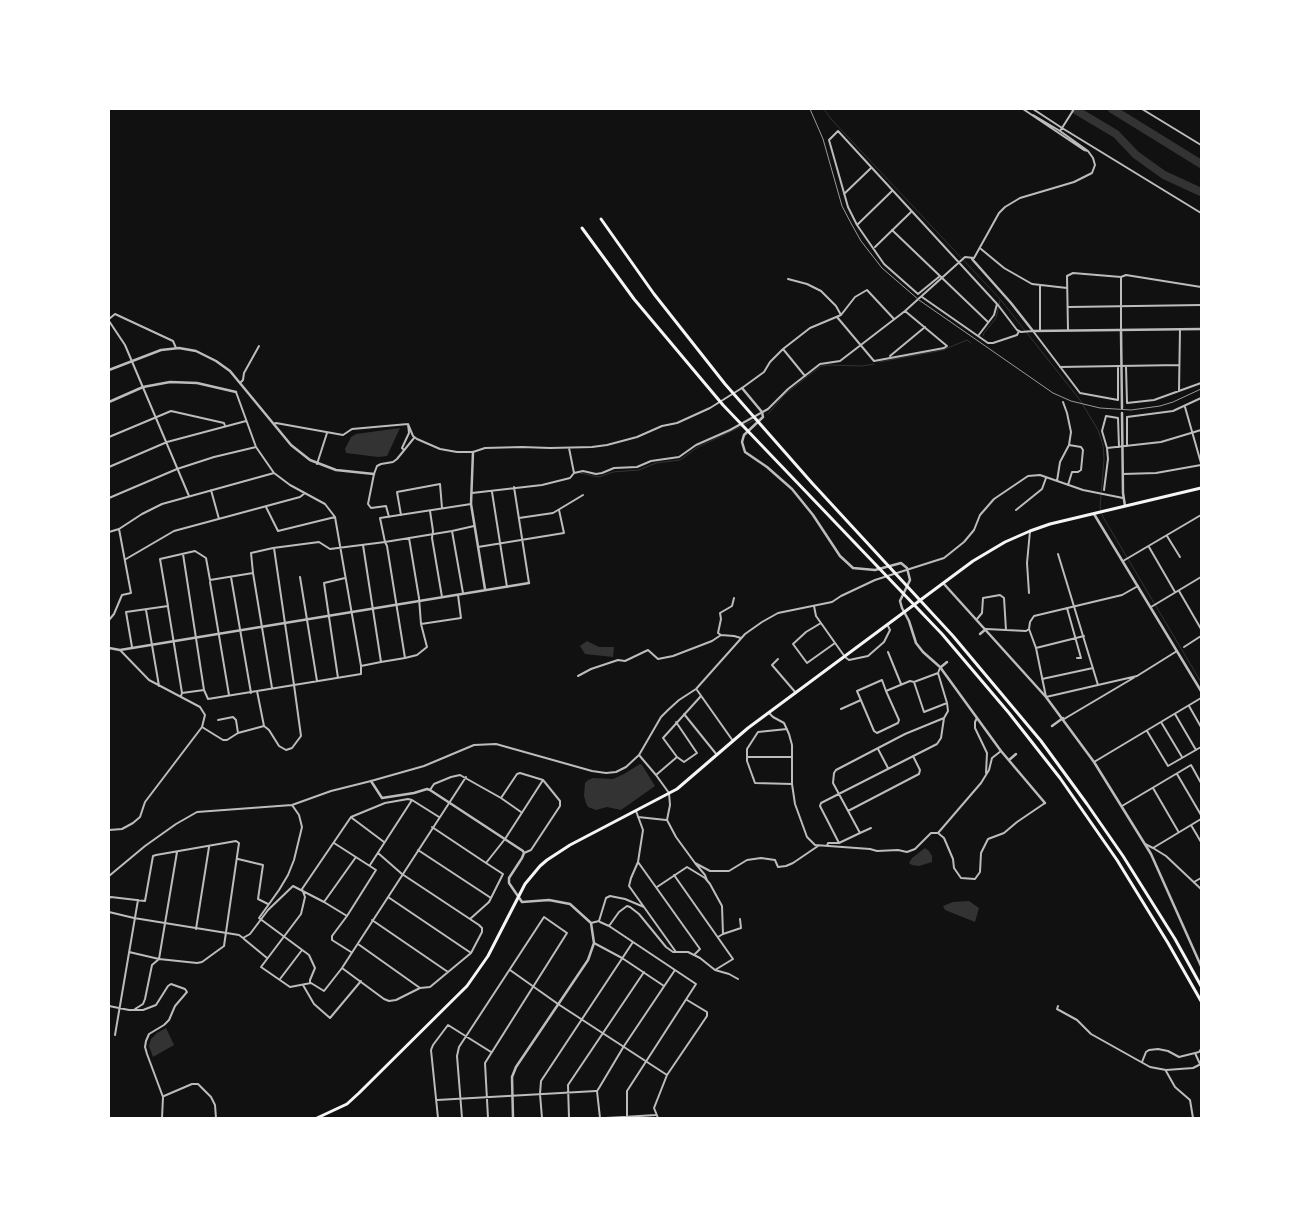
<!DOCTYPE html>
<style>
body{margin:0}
#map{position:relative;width:1310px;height:1227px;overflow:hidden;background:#111;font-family:"Times New Roman",serif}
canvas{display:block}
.frame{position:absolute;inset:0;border:110px solid #fff;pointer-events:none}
</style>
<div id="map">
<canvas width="1310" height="1227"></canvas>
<div class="frame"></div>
</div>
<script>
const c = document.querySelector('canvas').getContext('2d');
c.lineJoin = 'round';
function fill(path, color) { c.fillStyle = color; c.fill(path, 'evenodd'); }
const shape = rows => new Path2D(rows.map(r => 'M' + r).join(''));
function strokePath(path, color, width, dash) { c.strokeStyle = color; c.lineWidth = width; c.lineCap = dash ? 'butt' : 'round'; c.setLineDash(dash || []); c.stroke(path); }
const water = shape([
 [400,428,387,456,378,457,346,453,345,449,351,437,356,434],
 [587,641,599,647,614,647,613,657,585,654,580,646],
 [640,764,642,765,655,786,621,810,607,807,596,810,588,807,586,803,584,796,585,783,588,780,593,778,613,779,624,774],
 [925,848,929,851,932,856,932,862,919,866,912,865,909,863,912,858],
 [969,901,979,908,975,922,945,910,943,906,953,902],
 [166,1028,174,1045,153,1057,149,1046,151,1039,157,1033]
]);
const stream = shape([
 [824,109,831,119,1000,299,1080,400,1098,430,1103,445,1104,459,1100,507,1103,517,1201,682],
 [983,336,984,333,996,318,1000,300],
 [879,362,943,350,967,340,971,343],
 [768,414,785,394,821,366,828,365,862,366,874,364],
 [580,473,599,477,613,472,639,470,656,463,680,460,698,447,759,418]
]);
const river = shape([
 [1074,109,1116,134,1136,155,1164,175,1201,192],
 [1112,109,1201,164]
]);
const minor = shape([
 [1033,109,1062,128,1060,131,1088,151],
 [1074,109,1062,128,1201,213],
 [1142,109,1201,145],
 [1033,115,1060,131],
 [844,194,871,168],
 [858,224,892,191],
 [892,230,988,322],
 [875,247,911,212],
 [981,249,1004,268,1032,284,1067,288],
 [940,276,918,294,884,264,857,225,848,207,829,140,838,131,998,305,1017,330,1021,332,1033,331,1080,393,1118,400,1118,366],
 [1121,277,1121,330],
 [788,279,807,284,821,291,836,306,841,315],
 [1040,285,1040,331],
 [922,297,988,343,993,343,1017,335,1019,331],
 [1069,307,1201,305],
 [837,317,874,361,944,348,947,346,905,311],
 [109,319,115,314,173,341,176,348],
 [109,321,125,345,189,496],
 [1068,330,1067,276,1073,273,1121,277,1126,275,1201,287],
 [978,336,994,315,997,304],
 [783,349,805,376],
 [890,356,925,327],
 [1126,366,1127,403,1154,400,1201,383],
 [1060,367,1179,365],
 [240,383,243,380,244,373,259,346],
 [1179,391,1180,329],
 [236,392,256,447,274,473,290,485,325,504,335,517,361,666],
 [1185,407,1201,463],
 [274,424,276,423,343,435,352,429,408,424],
 [408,424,413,436,417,439,440,449,457,452,473,452,485,448,522,447,550,448,592,447,607,445,637,437,662,426,677,423,710,408,742,388,764,372,770,362,783,349,810,328,841,315,855,297,867,290,894,319],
 [109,437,171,411,224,423,225,426],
 [1127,446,1127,417,1173,411,1201,398],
 [569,448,574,473],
 [1107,448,1161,442,1201,430],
 [403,449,402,448,409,433,408,424],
 [317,464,327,433],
 [109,467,167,442,246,421],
 [1123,474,1156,473,1201,465],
 [1057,481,1060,462,1069,445,1071,432,1067,413,1063,402],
 [1068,485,1072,472,1078,472,1081,470,1083,450,1081,447,1069,445],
 [514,487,529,583],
 [211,490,219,519],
 [1104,490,1108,459,1107,448,1102,431,1106,416,1118,418,1119,447],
 [492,492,507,587],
 [472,493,542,485,570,478,574,473,583,471,596,474,602,473,614,468,637,467,651,461,679,457,696,445,730,430,768,409,788,389,820,364,840,361,905,311,965,257,974,258,999,213,1005,207,1020,198,1074,182,1092,173,1095,165,1093,158,1088,151,1084,150,1023,109],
 [109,498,177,469,214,457,256,447],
 [266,507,278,531,335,517],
 [1016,510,1042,489,1046,478],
 [430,511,433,531,432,538,442,597],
 [401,515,397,492,440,484,442,508],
 [389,517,386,506,371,508,368,504,374,474,377,466,381,464,393,462,397,459,414,438],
 [519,518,553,513,583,495],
 [452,531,385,542,380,518,471,504],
 [109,532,119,529,142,514,162,504,274,473],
 [1167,536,1180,557],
 [478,547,564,533,559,510],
 [1149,547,1175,592],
 [183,554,204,690],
 [1058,554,1098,685],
 [126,559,174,531,300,497,305,493],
 [1123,561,1201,515],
 [253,573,272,688],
 [231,577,251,693],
 [300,577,317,681],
 [210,582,229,695],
 [1179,591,1201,629],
 [463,593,452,531,474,526],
 [1029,593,1027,563,1030,531],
 [734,598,732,606,720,613,721,619,718,633,721,635,734,636,741,638],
 [814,606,816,616,845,657,849,660,868,656,884,642,890,630,888,626],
 [168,607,182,693],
 [1151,607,1201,577],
 [1067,608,1081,658,1077,658],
 [146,610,159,686],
 [977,619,982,613,983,598,1000,595,1004,598,1006,630],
 [109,620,114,614,122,595,131,593,119,529],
 [821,623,806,632,793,644,807,663,835,643],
 [421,624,461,618,458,595],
 [986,629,1026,631,1029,629,1030,622,1034,616,1122,595,1138,586],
 [1029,629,1036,648,1046,697,1137,676,1177,651],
 [132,647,126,612,168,606,160,559,195,551,206,558,210,580,253,573,251,553,273,548,319,542,330,549,385,542,387,546,405,658],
 [1184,647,1201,636],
 [1036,648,1084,636],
 [120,650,149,680,200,707,205,715,202,727,223,740,227,740,238,733,264,726,257,691],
 [888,652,901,684],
 [778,659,772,665,796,693],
 [381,662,405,658,417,655,427,647,421,624,419,598,409,538],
 [578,676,591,669,618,660,625,661,648,650,658,659,673,656,712,641,721,635],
 [338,678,324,583,345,578],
 [1042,679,1093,668],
 [914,682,924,712,947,703],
 [697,690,733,741],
 [886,691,899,720,898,723,877,733,874,731,857,691,882,680,886,691,910,681,914,682,938,673],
 [181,696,182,693,204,690,208,699,294,685,274,548],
 [1189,706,1201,727],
 [841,709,861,700],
 [769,713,773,717,784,723,789,734,792,745,792,784,795,804,807,837,815,845,870,849,877,851,898,850,907,852,915,849,931,833,938,833],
 [684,714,717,755],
 [1175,714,1196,750],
 [977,718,975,722,975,728,987,753,986,773],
 [1064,719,1135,677],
 [218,720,233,717,236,720,238,733],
 [676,722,697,753,684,762,677,757],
 [1161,722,1182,757],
 [264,726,269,730,279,746,286,750,292,748,301,736,294,685,361,674,361,666,381,662,363,545],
 [787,729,758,732,747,749,747,761,755,783,792,784],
 [1147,731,1168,766,1201,747],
 [878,749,888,768],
 [1001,751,992,758,989,770,981,783,938,833,944,838,953,859,954,868,961,878,975,879,980,872,981,853,988,839,1004,833,1017,822,1045,803],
 [639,755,656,775,669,793,670,805,667,820,676,837,695,863,710,871,729,871,747,860,761,858,775,860,778,867,786,866,793,863,818,846],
 [747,757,792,757],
 [1094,762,1201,698],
 [1177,774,1201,815],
 [656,775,677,757,663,738,701,696],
 [1153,788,1178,831],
 [430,790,434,784,451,777,460,775,501,798,521,812],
 [501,798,517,774,520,773,543,780,560,801,560,806,531,850,524,853],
 [292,805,299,815,302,827,294,860,288,875,279,890,259,918,309,955,315,968,310,980,310,983],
 [1122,806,1191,765,1201,783],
 [636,811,643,830,638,862,631,878,629,886,676,952],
 [848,811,919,774,920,770,913,756],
 [439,817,412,800,408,799,385,803,351,817,302,889,305,897,301,914,261,967,290,987,311,983,324,991,342,968,466,777],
 [638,817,666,820],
 [352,818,384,842],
 [1191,825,1201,842],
 [432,827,486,863,505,839,543,780],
 [109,830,122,829,133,823,140,817,145,802,202,727],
 [860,833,871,828],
 [334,843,376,870,347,916],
 [839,843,820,806,821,803,937,744,941,738,944,718,948,711,947,703,938,673,940,668],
 [1145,844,1153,848,1201,819],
 [827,846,828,843,839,843,860,833,833,783,834,773,836,770,905,734,944,718],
 [1153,848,1166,856,1201,889],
 [418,850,491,898],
 [238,859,263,865,258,899,268,904],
 [638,862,700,949,694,955],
 [695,863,705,875,707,880],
 [370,865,412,800],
 [674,875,733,959,715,970],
 [109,876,145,846,176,824,197,812,292,805,331,791,371,781,424,766,474,745,496,744,592,771,606,773,616,772,626,767,639,755,661,717,668,710,679,700,696,689,745,634,762,622,778,613,832,602,841,596,875,580,944,558,964,542,974,530,980,515,994,499,1028,476,1040,475,1083,490,1123,498],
 [1194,882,1201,878],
 [657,887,687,867,705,878,710,884,722,906,723,934,718,937],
 [388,897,471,953],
 [109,898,111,897,145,901,153,856,156,855,236,841,239,843,224,946,202,962,197,963,159,959,129,952],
 [324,902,356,857],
 [109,912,134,918,239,935,243,938,250,934,268,910,293,886,324,902,347,916,332,936,332,940,351,952],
 [470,919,489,902,503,874,486,863],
 [372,920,448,972],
 [600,922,609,926],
 [591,923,599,921,606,898,610,896,625,899,644,907],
 [196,929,209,847],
 [723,934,741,928,740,919],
 [244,939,267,958],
 [594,943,622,958,664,986],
 [358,944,420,988],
 [342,968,384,999,389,1001,396,1000,420,988,430,987,471,953,482,932,482,928,479,925,402,874,378,853],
 [510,970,558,1004,667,1075],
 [280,979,302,950],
 [303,985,314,1004,330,1018,361,981],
 [109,1006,129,1010,143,1010,156,1005,168,986,171,984,185,989,187,992,175,1006,169,1020,164,1025,149,1034,146,1041,145,1047,147,1054,163,1097,162,1118],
 [1058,1006,1057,1009,1077,1020,1091,1034,1150,1067,1166,1070,1193,1068,1201,1064],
 [135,1009,143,1004,145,999,152,965,159,959,177,852],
 [115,1035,138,900],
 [1195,1053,1200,1064],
 [1142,1062,1146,1052,1149,1050,1158,1049,1168,1051,1179,1057,1199,1052,1201,1049],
 [1166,1071,1175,1087,1190,1100,1193,1118],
 [164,1096,192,1084,198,1084,211,1097,215,1105,216,1118],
 [437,1100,596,1091],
 [627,1116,627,1091,696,984,609,926,619,912,627,906,630,907,639,914,666,947,673,952,688,952,700,958,715,970,729,974,738,979],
 [438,1118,431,1050,433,1045,448,1025,491,1052],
 [462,1118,457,1056,459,1047,544,917,567,933,485,1063,488,1118],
 [542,1118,540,1094,541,1081,633,942],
 [569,1118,568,1085,644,972],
 [600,1118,597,1091,599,1088,624,1046,675,970],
 [606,1118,656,1115],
 [658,1118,654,1108,667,1075,707,1016,707,1012,687,1000]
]);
const tertiary = shape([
 [972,259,1011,303,1033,331,1201,329],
 [1121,330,1122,408],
 [109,370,161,350,179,348,196,351,216,361,230,371,291,445,310,460,336,470,374,474],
 [742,388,762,412,763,417,744,435,742,442,745,452,767,467,792,489,813,515,840,556,853,568,875,570,901,563,907,568,910,580,900,601,902,608,909,621,916,643,923,652,940,667,1001,751,1045,803],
 [109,402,143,387,170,382,197,383,236,392],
 [1122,413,1123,493,1125,506],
 [473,452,471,504,485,589],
 [1094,514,1201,691],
 [944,584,1046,697,1094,762,1151,854,1201,966],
 [980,634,986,629],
 [109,648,120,650,529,583],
 [941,667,947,662],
 [1052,726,1063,718],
 [1009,760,1016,754],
 [371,781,382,798,414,793,427,789,430,790,523,851,524,853,522,858,509,878,509,883,522,902,549,900,570,904,591,923,594,943,588,960,516,1067,512,1077,513,1118]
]);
const trunk = shape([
 [317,1118,347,1104,359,1093,467,986,488,956,525,884,540,866,547,860,570,845,677,789,748,728,973,561,1005,542,1030,531,1050,524,1201,488]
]);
const motorway = shape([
 [601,219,654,294,725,384,812,483,953,636,1041,741,1087,804,1123,856,1175,939,1201,986],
 [582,228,634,299,723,405,942,634,1009,713,1060,778,1117,860,1168,943,1201,1001]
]);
const rail = shape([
 [810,109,823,139,842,206,852,225,861,241,882,268,919,300,1053,393,1071,401,1100,408,1131,410,1160,406,1173,402,1201,389]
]);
fill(water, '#333');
strokePath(stream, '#333', 1);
strokePath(river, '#333', 8);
strokePath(minor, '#bcbcbc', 2);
strokePath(tertiary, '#bcbcbc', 2.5);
strokePath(trunk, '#f5f5f5', 3);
strokePath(motorway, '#f5f5f5', 3);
strokePath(rail, '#9a9a9a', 1);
</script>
